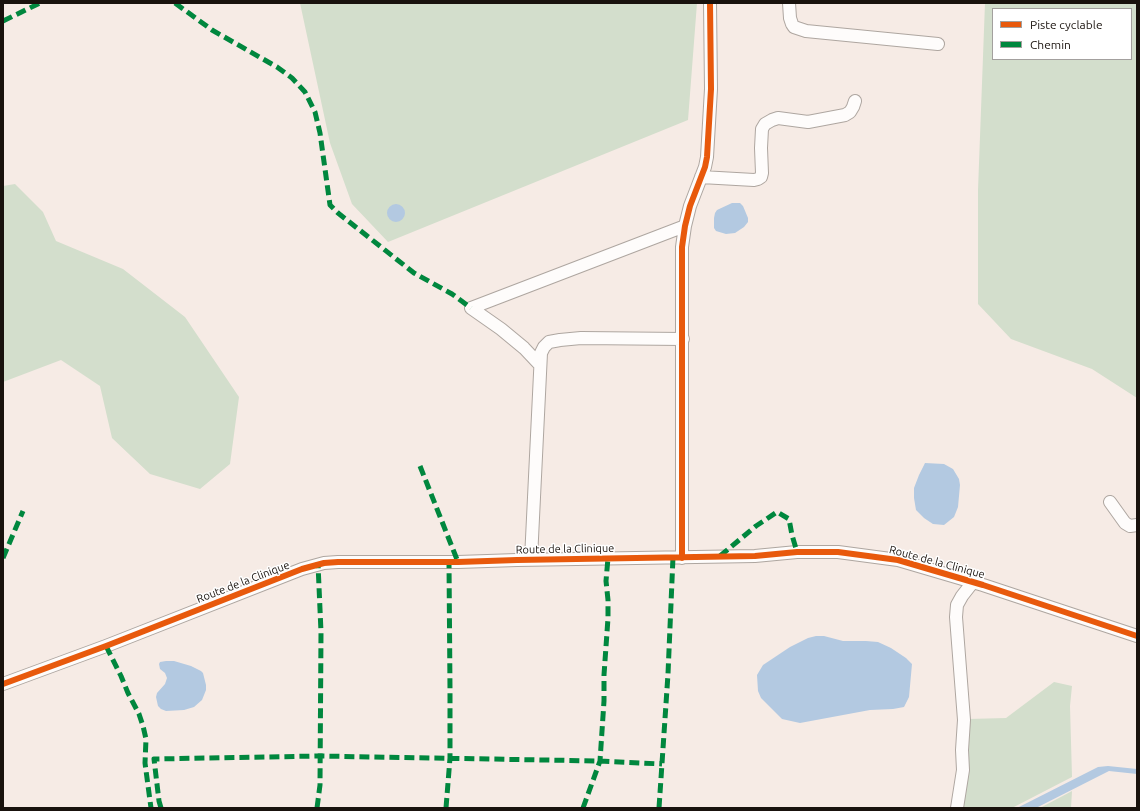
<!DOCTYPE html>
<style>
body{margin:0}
#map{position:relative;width:1140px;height:811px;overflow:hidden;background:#f6ebe5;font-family:Ubuntu,sans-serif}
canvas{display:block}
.frame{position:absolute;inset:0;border:4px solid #19120d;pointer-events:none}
.legend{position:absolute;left:992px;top:8px;width:140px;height:52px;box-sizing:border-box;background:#fff;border:1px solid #a3a09e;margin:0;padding:5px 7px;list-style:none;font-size:12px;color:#19120d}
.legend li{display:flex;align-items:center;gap:8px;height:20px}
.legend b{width:20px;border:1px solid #a3a09e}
</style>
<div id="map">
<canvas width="1140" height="811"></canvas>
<div class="frame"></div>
<ul class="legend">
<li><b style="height:5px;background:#e8590c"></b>Piste cyclable</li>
<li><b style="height:5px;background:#00873e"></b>Chemin</li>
</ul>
</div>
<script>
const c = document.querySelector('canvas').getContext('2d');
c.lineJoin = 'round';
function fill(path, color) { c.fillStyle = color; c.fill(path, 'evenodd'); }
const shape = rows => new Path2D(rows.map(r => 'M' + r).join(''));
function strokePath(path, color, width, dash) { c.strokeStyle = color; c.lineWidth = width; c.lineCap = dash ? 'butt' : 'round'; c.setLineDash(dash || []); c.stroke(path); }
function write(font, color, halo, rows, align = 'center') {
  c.font = font + ' Ubuntu,sans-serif'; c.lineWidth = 3; c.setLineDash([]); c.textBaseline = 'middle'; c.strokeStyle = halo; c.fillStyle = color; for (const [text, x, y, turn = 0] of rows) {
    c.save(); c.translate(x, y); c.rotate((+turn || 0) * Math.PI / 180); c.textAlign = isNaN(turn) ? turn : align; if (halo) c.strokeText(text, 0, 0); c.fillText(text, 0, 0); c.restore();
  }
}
const green = shape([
 [300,3,697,3,688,120,388,242,352,204,330,143],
 [985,3,1137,3,1137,398,1092,369,1011,339,978,304,978,190],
 [993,9,1131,9,1131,59,993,59],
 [15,184,43,212,56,241,123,269,185,317,239,397,230,464,200,489,150,474,112,438,100,386,61,360,3,382,3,186],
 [1054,682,1072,686,1070,706,1072,777,1012,808,963,808,969,769,968,719,1006,718],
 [1072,791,1071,808,1040,808]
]);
const water = shape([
 [732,203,740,203,743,206,748,218,748,222,744,227,735,233,726,234,716,231,714,228,714,218,715,213,717,210],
 '387 213a9 9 0 1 1 18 0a9 9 0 1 1-18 0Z',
 [925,463,944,464,953,469,959,479,960,485,958,507,954,517,944,525,933,524,924,518,916,510,914,498,914,488,919,475],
 [816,636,824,636,843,641,866,641,878,642,891,648,906,658,912,664,909,697,904,707,893,709,870,710,800,723,782,719,761,698,758,691,757,675,763,665,790,647,808,638],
 [166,661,174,661,191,666,201,671,203,673,206,685,206,690,202,700,194,707,184,710,166,711,161,709,158,706,156,697,157,693,165,684,167,678,165,673,160,669,159,664,160,662],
 [1108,766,1137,769,1137,774,1109,771,1036,808,1017,808,1098,767]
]);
const minor = shape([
 [789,3,790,18,792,24,794,27,806,31,938,44],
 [701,177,754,180,758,179,761,177,762,173,761,148,762,129,765,124,772,120,778,118,808,122,845,115,850,112,853,107,855,101],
 [471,308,685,226],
 [471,308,501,329,524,348,540,365],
 [1110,502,1125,523,1130,526,1137,525],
 [682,558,682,247,685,226,690,206,705,167,707,157,711,89,710,3],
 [531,559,541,353,544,347,549,342,560,340,581,338,683,339],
 [3,684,106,646,302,569,324,563,338,562,458,562,517,560,755,556,797,552,838,552,898,560,983,585,1137,636],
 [957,808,963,770,962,750,964,720,956,617,957,605,962,596,973,582]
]);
const quiet = shape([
 [175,3,212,30,277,67,292,78,305,92,315,112,320,133,330,205,338,213,414,273,452,294,471,308],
 [3,21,40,3],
 [420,466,458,562],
 [720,556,756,526,777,512,789,519,792,535,797,552],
 [3,558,23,511],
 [106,646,121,676,128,693,139,714,143,726,146,739,145,763,151,808],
 [161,808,159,801,154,759,319,756,600,761,662,764],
 [317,808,320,785,321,632,318,564],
 [446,808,450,758,450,690,449,562],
 [583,808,600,761,604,701,604,675,608,618,608,600,606,581,608,558],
 [659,808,668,674,673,557]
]);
const cycleway = shape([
 [682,558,682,247,685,226,690,206,705,167,707,157,711,89,710,3],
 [3,684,106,646,302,569,324,563,338,562,458,562,517,560,755,556,797,552,838,552,898,560,983,585,1137,636]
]);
const streetNames = [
 ["Route de la Clinique",565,549,-1],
 ["Route de la Clinique",937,562,15],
 ["Route de la Clinique",243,582,-21]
];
fill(green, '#d3decc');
fill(water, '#b3c9e1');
strokePath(minor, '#aea6a0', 14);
strokePath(minor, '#fefcfb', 12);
strokePath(quiet, '#00873e', 5, [10, 5]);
strokePath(cycleway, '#e8590c', 6);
write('11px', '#19120d', '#fff', streetNames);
</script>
